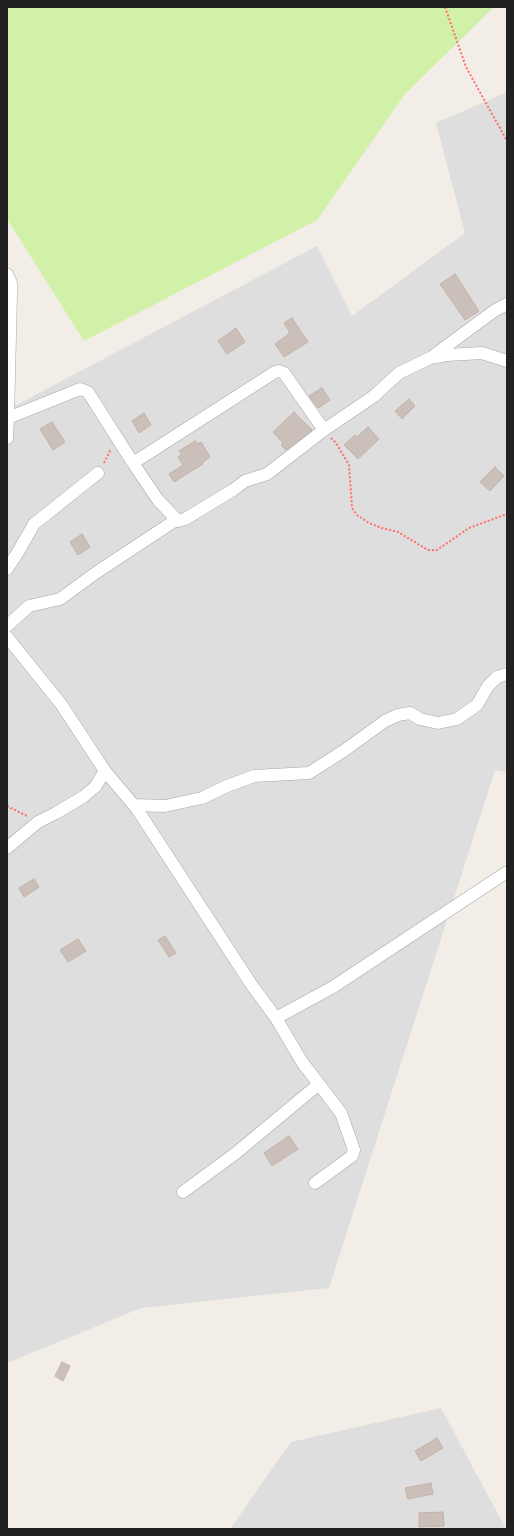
<!DOCTYPE html>
<style>
body{margin:0}
#map{position:relative;width:514px;height:1536px;overflow:hidden;background:#f2ede6;font-family:Inter,sans-serif}
canvas{display:block}
.frame{position:absolute;inset:0;border:8px solid #212121;pointer-events:none}
</style>
<div id="map">
<canvas width="514" height="1536"></canvas>
<div class="frame"></div>
</div>
<script>
const c = document.querySelector('canvas').getContext('2d');
c.lineJoin = 'round';
function fill(path, color) { c.fillStyle = color; c.fill(path, 'evenodd'); }
const shape = rows => new Path2D(rows.map(r => 'M' + r).join(''));
function strokePath(path, color, width, dash) { c.strokeStyle = color; c.lineWidth = width; c.lineCap = dash ? 'butt' : 'round'; c.setLineDash(dash || []); c.stroke(path); }
const residential = shape([
 [507,92,507,772,495,770,329,1288,141,1308,7,1363,7,410,317,246,352,316,465,233,436,123],
 [441,1408,506,1529,230,1529,291,1442]
]);
const grass = shape([
 [7,7,494,7,405,94,317,220,84,341,7,219]
]);
const building = shape([
 [455,274,479,311,465,320,440,284,455,274],
 [292,318,308,342,284,357,275,344,290,333,284,323,292,318],
 [236,328,245,342,227,354,218,341,236,328],
 [322,388,330,400,318,408,309,396,322,388],
 [409,399,415,406,402,419,395,411,409,399],
 [294,412,312,430,286,450,281,445,283,443,273,432,294,412],
 [144,413,151,425,139,433,132,421,144,413],
 [52,422,65,442,53,450,40,429,52,422],
 [368,427,379,439,358,459,344,445,355,435,357,437,368,427],
 [195,441,197,444,201,442,210,457,202,463,203,464,174,482,169,474,183,465,178,457,182,454,179,451,195,441],
 [495,467,504,476,490,491,480,482,495,467],
 [82,534,90,547,78,555,70,542,82,534],
 [34,879,39,887,24,897,19,888,34,879],
 [165,936,176,953,169,957,158,940,165,936],
 [78,939,86,951,68,962,60,950,78,939],
 [289,1136,298,1149,272,1166,264,1153,289,1136],
 [62,1362,70,1366,63,1381,55,1376,62,1362],
 [437,1438,443,1448,421,1461,415,1451,437,1438],
 [431,1483,433,1494,408,1499,405,1488,431,1483],
 [443,1512,444,1526,419,1527,419,1513,443,1512]
]);
const path = shape([
 [445,7,466,67,507,141],
 [331,438,336,443,349,465,352,508,357,515,369,523,382,528,398,532,428,550,437,550,469,528,507,514],
 [104,463,111,449],
 [7,806,27,816]
]);
const minor = shape([
 [7,274,11,283,11,295,8,418],
 [433,356,494,311,507,304],
 [7,438,8,418,80,389,88,392,133,463,158,500,178,521,185,519,233,490,245,481,267,474,324,430,374,396,399,373,430,358,447,355,482,353,507,361],
 [133,463,275,372,279,371,284,373,324,430],
 [7,569,18,552,34,524,98,473],
 [7,626,29,606,60,599,97,572,176,520],
 [7,637,61,704,105,771,137,809,251,984,276,1018,302,1062,341,1113,354,1150,352,1156,315,1183],
 [134,805,165,806,202,798,227,786,254,776,309,773,345,750,385,721,398,715,410,713,420,719,438,723,457,719,477,705,488,686,497,677,507,674],
 [7,848,38,822,56,813,83,797,95,787,105,771],
 [276,1018,333,987,507,872],
 [183,1192,236,1153,319,1084]
]);
fill(residential, '#dfdede');
fill(grass, '#d2f1a8');
fill(building, '#cbbfb9');
strokePath(building, '#c5b2a7', 1);
strokePath(minor, '#a8a8a8', 13);
strokePath(path, '#ff6d6a', 2, [2, 2]);
strokePath(minor, '#fff', 12);
</script>
